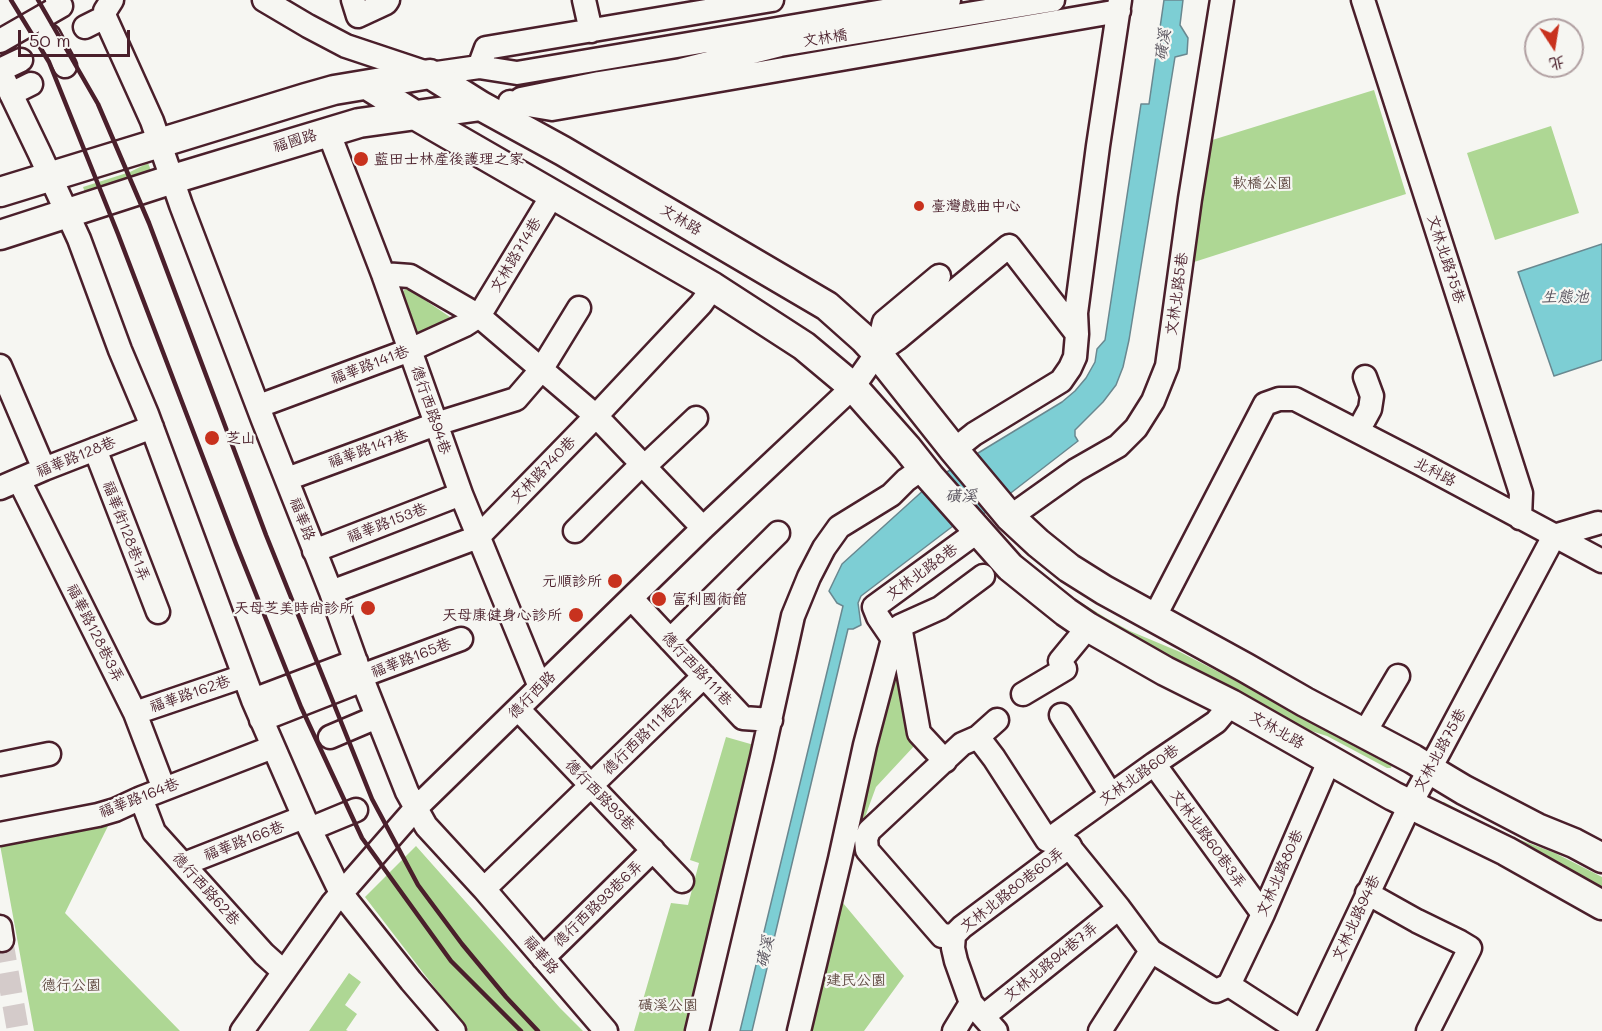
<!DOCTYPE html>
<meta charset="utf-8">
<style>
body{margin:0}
#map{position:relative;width:1602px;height:1031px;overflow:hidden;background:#f6f6f2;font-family:Mali,"LXGW WenKai TC",sans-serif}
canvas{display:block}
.north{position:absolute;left:1524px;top:18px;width:60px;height:60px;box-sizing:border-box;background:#f6f6f2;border:2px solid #b1a0a2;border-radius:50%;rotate:168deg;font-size:16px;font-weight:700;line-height:24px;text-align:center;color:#4a1f2b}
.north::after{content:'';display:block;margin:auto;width:21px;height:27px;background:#c8321e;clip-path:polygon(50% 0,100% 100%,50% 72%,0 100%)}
.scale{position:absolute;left:18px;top:30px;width:112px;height:27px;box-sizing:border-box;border:3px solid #4a1f2b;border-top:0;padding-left:8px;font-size:18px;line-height:21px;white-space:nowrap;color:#4a1f2b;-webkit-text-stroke:4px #f6f6f2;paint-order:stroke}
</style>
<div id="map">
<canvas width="1602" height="1031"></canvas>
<div class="north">北</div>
<div class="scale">50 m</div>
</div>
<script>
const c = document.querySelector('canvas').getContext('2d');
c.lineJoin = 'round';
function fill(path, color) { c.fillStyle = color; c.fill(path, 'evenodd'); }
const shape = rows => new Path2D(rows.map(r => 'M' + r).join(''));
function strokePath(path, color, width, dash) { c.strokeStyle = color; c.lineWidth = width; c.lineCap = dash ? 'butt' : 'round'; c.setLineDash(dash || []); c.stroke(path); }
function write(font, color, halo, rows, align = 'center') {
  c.font = font + ' Mali,"LXGW WenKai TC",sans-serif'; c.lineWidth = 4.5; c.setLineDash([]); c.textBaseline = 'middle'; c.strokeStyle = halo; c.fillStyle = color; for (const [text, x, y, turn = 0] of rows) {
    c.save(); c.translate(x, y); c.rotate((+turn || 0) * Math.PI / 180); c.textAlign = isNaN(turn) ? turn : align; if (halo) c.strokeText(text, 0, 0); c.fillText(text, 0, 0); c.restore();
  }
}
const green = shape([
 [1374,90,1406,194,1191,263,1209,141],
 [1551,126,1579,213,1495,240,1467,153],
 [148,163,152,173,86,195,83,187,130,172],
 [407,288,450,317,412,338,403,291],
 [1077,600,1106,618,1130,631,1180,652,1393,762,1391,768,1387,768,1327,736,1273,719,1105,621,1078,602],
 [899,645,916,744,876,787,857,839,851,836],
 [726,737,754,745,687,1031,634,1031,671,903,688,905,699,863,690,860],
 [1442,802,1444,802,1502,833,1555,853,1602,877,1602,891,1441,806],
 [109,824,65,913,180,1031,34,1031,0,845],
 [416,846,560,1008,583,1031,468,1031,365,897],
 [838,897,904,976,864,1031,805,1031],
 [349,973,361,982,345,1005,357,1014,346,1030,348,1031,309,1031]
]);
const water = shape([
 [1164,0,1183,0,1180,25,1188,38,1187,54,1175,57,1129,340,1123,367,1116,385,1103,402,1075,430,1075,436,1078,441,959,533,953,526,861,596,858,603,861,625,853,629,848,629,752,1031,740,1031,843,606,837,603,829,591,842,564,937,478,1062,402,1075,391,1086,378,1095,362,1097,349,1105,340,1141,104,1149,104,1164,0],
 [1602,244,1602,360,1554,376,1518,272,1602,244]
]);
const minorTunnel = shape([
 [2,940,18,1031]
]);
const minor = shape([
 [112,0,105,11,105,17,152,121,181,205,263,420,331,592,361,676,407,792,426,826,484,889,606,1031],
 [264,0,308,26,346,46,430,74,479,67,517,73,949,0],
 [353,0,358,16,386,3,388,0],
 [584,0,591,31],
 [1363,0,1521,493,1520,518],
 [85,27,105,17],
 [49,36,65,66],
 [0,41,61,6,57,0],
 [479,67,486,48,772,0],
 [0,70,21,60],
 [0,71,39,152,79,239,120,350,147,414,253,700,304,817,341,893,411,981,454,1031],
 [11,94,31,84],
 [521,99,599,83,681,70,780,45,1053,0],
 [510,102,552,109,1119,11],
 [328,131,383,274,461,494,540,687],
 [383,274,410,276,479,316,596,416,703,528],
 [877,353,897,339,1009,246,1077,334],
 [0,366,44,469],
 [259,406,410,350,465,325,479,316,553,194],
 [1358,431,1370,409,1372,396,1365,377],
 [95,449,158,612],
 [954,450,974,434,1061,381,1070,368,1075,357,1077,334,1076,313,1098,146,1120,0],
 [287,479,436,424,516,399,541,370,579,308],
 [19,480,135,713,164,789],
 [0,488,44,469,152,427],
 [1010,517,1076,470,1118,446,1136,428,1153,401,1167,366,1190,199,1222,0],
 [575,531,636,470,644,467,696,418],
 [314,551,461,494],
 [331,592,478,537,596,416,701,304,713,287],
 [632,599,743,718,771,720],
 [1154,618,1265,404,1279,399,1295,399,1421,464,1602,561],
 [670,640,778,533],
 [361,676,461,639],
 [1023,694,1065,669,1060,661,1088,627],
 [253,700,356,661],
 [518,709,682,881],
 [135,713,244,676],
 [1061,715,1111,795],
 [261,720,363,680],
 [1365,732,1398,676],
 [330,737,377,717],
 [978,737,994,758,1047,840,1058,833],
 [945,761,919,733,900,626,940,608,983,576],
 [0,764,49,754],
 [1154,764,1263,914],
 [141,798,154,832,264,954,284,972],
 [310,829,356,810],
 [0,834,98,815,115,810,141,798,273,747],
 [184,864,304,817],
 [484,889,704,676],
 [1367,893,1417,921,1460,942,1470,948,1428,1031],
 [0,927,2,940],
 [954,935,942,936,867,850,866,839,869,831,962,744,978,737,997,720],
 [543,958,653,850],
 [1229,985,1216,991,1151,951,1119,908,1058,833,1154,764,1216,722,1231,704],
 [1229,985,1263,914,1329,761],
 [1229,985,1300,1031],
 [984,1016,1119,908],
 [242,1031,332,904,416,808,703,528,853,387,877,353,884,322,939,276],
 [697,1031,762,757,793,616,809,577,824,548,839,527,891,495,906,480,923,468],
 [799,1031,840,859,865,745,893,639,878,617,874,607,978,531],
 [954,1031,971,1003],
 [996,1031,971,1003,956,961,953,948,954,935,962,927,1070,846],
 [1100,1031,1151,951],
 [1303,1031,1410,805,1440,750,1554,536,1598,523]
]);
const major = shape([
 [367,85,415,115,713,287,804,346,853,387,907,448,930,477,1010,567,1066,612,1088,627,1165,671,1231,704,1393,796,1506,851,1602,905],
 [0,192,306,98,334,90,430,74,481,106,563,151,827,306,864,339,877,353,954,450,1010,517,1038,543,1069,568,1104,590,1246,668,1305,702,1413,759,1429,769,1464,790,1537,828,1574,843,1602,858],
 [0,235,173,179,359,123,481,106]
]);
const rail = shape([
 [11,0,49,62,118,234,236,544,301,707,362,838,451,961,521,1031],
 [38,0,98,104,149,223,266,535,372,799,418,885,462,944,506,997,538,1031]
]);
const markers = [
 [361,159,8,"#c8321e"],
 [919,206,6,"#c8321e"],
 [212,438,8,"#c8321e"],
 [615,581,8,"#c8321e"],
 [659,599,8,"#c8321e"],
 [368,608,8,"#c8321e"],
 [576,615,8,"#c8321e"]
];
const streetNames = [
 ["文林橋",825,38,-9],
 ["福國路",295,141,-17],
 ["文林路",681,220,31],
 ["文林路714巷",516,255,-59],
 ["文林北路75巷",1446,259,72],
 ["文林北路5巷",1177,294,-82],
 ["福華路141巷",370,365,-21],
 ["德行西路94巷",431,410,71],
 ["福華路147巷",368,449,-20],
 ["福華路128巷",76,457,-22],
 ["文林路740巷",543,470,-46],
 ["北科路",1435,472,28],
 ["福華路",302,519,69],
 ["福華路153巷",387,523,-21],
 ["福華街128巷1弄",126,531,69],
 ["文林北路8巷",922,572,-36],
 ["福華路128巷3弄",95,633,63],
 ["福華路165巷",411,658,-21],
 ["德行西路111巷",697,669,47],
 ["福華路162巷",190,694,-19],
 ["德行西路",532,695,-45],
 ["文林北路",1277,730,30],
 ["德行西路111巷2弄",648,731,-44],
 ["文林北路75巷",1440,750,-61],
 ["文林北路60巷",1139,775,-35],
 ["德行西路93巷",600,795,46],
 ["福華路164巷",139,798,-21],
 ["文林北路60巷3弄",1208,839,54],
 ["福華路166巷",244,841,-21],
 ["文林北路80巷",1280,873,-66],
 ["德行西路62巷",206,889,48],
 ["文林北路80巷60弄",1012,890,-38],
 ["德行西路93巷6弄",598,904,-44],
 ["文林北路94巷",1356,918,-65],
 ["福華路",541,955,50],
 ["文林北路94巷7弄",1051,962,-39]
];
const poiNames = [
 ["藍田士林產後護理之家",374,159],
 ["臺灣戲曲中心",931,206],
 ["芝山",226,438],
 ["元順診所",602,581,"right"],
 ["富利國術館",672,599],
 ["天母芝美時尚診所",354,608,"right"],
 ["天母康健身心診所",562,615,"right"]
];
const parkNames = [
 ["軟橋公園",1262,183],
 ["建民公園",856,980],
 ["德行公園",71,985],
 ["磺溪公園",668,1005]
];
const waterNames = [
 ["磺溪",1163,45,-81],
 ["生態池",1565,297],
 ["磺溪",961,496],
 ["磺溪",765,952,-76]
];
fill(green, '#aed794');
fill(water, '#7dced4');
strokePath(water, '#698890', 1.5);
strokePath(minorTunnel, '#d4cbca', 22, [22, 11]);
strokePath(minor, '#4a1f2b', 27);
strokePath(major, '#4a1f2b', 33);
strokePath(minor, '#f6f6f2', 22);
strokePath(major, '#f6f6f2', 28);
strokePath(rail, '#4a1f2b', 4.5);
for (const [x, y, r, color] of markers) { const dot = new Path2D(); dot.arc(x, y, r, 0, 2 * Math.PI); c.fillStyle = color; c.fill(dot); strokePath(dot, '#f6f6f2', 2); }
write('15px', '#4a1f2b', '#f6f6f2', streetNames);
write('15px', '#4a1f2b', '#f6f6f2', poiNames, 'left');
write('15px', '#634d45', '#f6f6f2', parkNames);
write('italic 16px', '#59545e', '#f6f6f2', waterNames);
</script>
